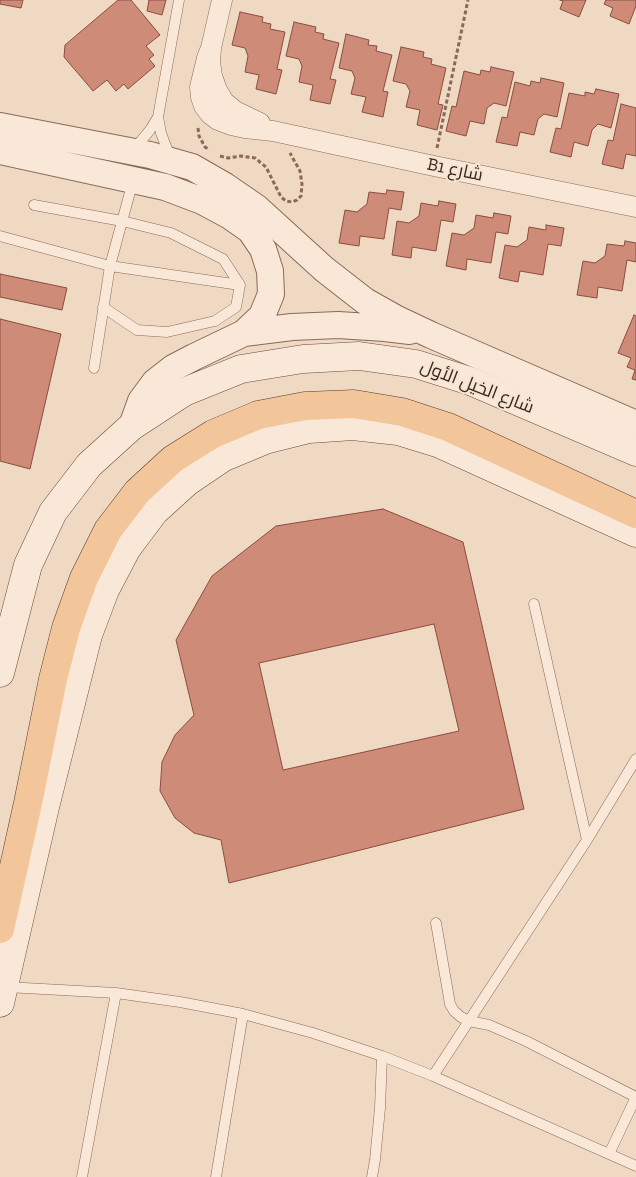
<!DOCTYPE html>
<meta charset="utf-8">
<style>
body{margin:0}
canvas{display:block;background:#efd9c3}
</style>
<canvas width="636" height="1177"></canvas>
<script>
const c = document.querySelector('canvas').getContext('2d');
c.lineJoin = 'round';
function fill(path, color) { c.fillStyle = color; c.fill(path, 'evenodd'); }
const shape = rows => new Path2D(rows.map(r => 'M' + r).join(''));
function strokePath(path, color, width, dash) { c.strokeStyle = color; c.lineWidth = width; c.lineCap = dash ? 'butt' : 'round'; c.setLineDash(dash || []); c.stroke(path); }
function write(font, color, halo, rows, align = 'center') {
  c.font = font + ' "Zilla Slab",Cairo,serif'; c.lineWidth = 4; c.setLineDash([]); c.textBaseline = 'middle'; c.strokeStyle = halo; c.fillStyle = color; for (const [text, x, y, turn = 0] of rows) {
    c.save(); c.translate(x, y); c.rotate((+turn || 0) * Math.PI / 180); c.textAlign = isNaN(turn) ? turn : align; if (halo) c.strokeText(text, 0, 0); c.fillText(text, 0, 0); c.restore();
  }
}
const building = shape([
 [0,0,23,0,21,8,0,4,0,0],
 [118,0,131,0,160,35,146,46,154,55,149,59,155,66,128,89,124,84,116,91,107,80,93,91,64,57,65,45,118,0],
 [149,0,166,0,162,15,147,11,149,0],
 [560,0,586,0,579,17,560,9,563,1,560,0],
 [606,0,636,0,636,6,629,24,610,16,613,8,604,4,606,0],
 [240,12,263,17,262,22,271,24,270,29,285,32,277,69,282,70,276,94,256,89,259,75,245,72,248,56,245,48,232,45,240,12],
 [294,22,316,27,315,32,324,34,323,39,339,43,330,79,336,80,330,104,310,100,313,85,299,82,302,66,299,59,286,56,294,22],
 [346,34,369,40,368,45,377,46,376,51,392,55,383,91,388,92,383,117,362,112,366,97,351,94,355,78,352,71,339,68,346,34],
 [401,47,424,52,423,57,432,59,431,64,446,68,438,104,443,105,437,130,417,125,420,110,406,107,410,91,406,84,393,81,401,47],
 [491,67,514,72,506,106,494,103,487,108,484,124,470,121,466,136,446,131,452,106,456,107,464,71,480,75,481,70,490,72,491,67],
 [541,78,564,83,557,117,544,114,538,119,534,135,520,132,517,146,496,142,502,117,507,118,515,82,530,86,531,81,540,83,541,78],
 [596,89,619,94,611,128,598,124,592,130,588,146,574,142,571,157,550,152,556,128,561,129,569,93,585,96,585,92,594,94,596,89],
 [621,104,636,108,636,156,626,154,623,169,602,164,608,140,613,141,621,104],
 [387,190,404,192,401,210,389,208,384,239,360,236,359,246,339,243,345,210,357,212,367,204,369,192,386,194,387,190],
 [439,201,456,204,453,222,441,220,436,251,412,247,411,258,392,255,397,221,409,223,419,216,421,203,438,206,439,201],
 [494,213,511,216,508,234,496,232,491,263,467,259,466,270,446,266,452,233,464,235,474,228,476,215,493,218,494,213],
 [546,225,564,228,561,246,548,244,543,275,520,271,518,282,499,278,505,245,517,247,527,240,529,227,546,230,546,225],
 [625,241,636,243,636,262,627,260,622,291,598,287,597,298,577,295,583,261,595,263,605,256,607,244,624,246,625,241],
 [0,274,67,288,62,310,0,297,0,274],
 [634,315,636,316,636,380,632,379,635,370,627,367,631,358,618,353,634,315],
 [0,319,61,334,30,469,0,461,0,319],
 [383,509,463,542,524,809,229,883,221,840,194,833,175,818,160,791,162,762,175,735,194,715,176,640,212,576,276,526,383,509],
 [434,624,459,731,283,770,259,663,434,624]
]);
const path = shape([
 [198,128,199,136,205,147,208,149],
 [437,148,468,0],
 [220,156,228,158,241,156,255,158,266,167,281,197,286,201,292,202,297,200,301,196,302,184,300,171,290,153]
]);
const service = shape([
 [158,117,161,133,170,157],
 [133,148,141,141,150,130,158,117,179,0],
 [0,236,110,266,240,285,223,259,171,233,122,221,34,205],
 [103,307,137,330,167,332,215,321,236,307,240,285],
 [94,368,110,266,133,181],
 [534,604,587,840],
 [436,923,450,1004,454,1011,461,1017,469,1021,489,1025,526,1041,636,1097],
 [6,987,116,993,180,1002,243,1014,313,1033,382,1056,433,1076,636,1166],
 [433,1076,587,840,636,759],
 [609,1154,636,1097],
 [82,1177,116,993],
 [216,1177,243,1014],
 [372,1177,375,1160,380,1108,382,1056]
]);
const minor = shape([
 [222,0,211,48,210,62,212,76,217,90,224,102,235,111,260,123],
 [211,48,207,58,200,87,201,97,204,106,210,114,218,120,231,125,245,128,273,131,434,166,636,207]
]);
const tertiary = shape([
 [0,126,150,155,192,167,225,186,257,208,324,269,365,301,397,319,431,335,636,424],
 [0,151,165,187,202,201,230,216,250,230,263,249,270,271,271,294,262,316,244,333,194,357,173,368,155,382,141,401,132,426],
 [244,333,292,327,338,325,385,328,410,331]
]);
const secondary = shape([
 [0,673,28,565,53,512,89,465,132,426,184,392,241,369,303,359,359,356,416,364,470,381,636,452],
 [0,1003,45,807,88,635,105,590,127,548,154,512,187,482,224,457,265,440,309,429,353,426,398,431,440,444,636,533]
]);
const primary = shape([
 [0,929,28,803,53,679,66,628,84,578,108,530,137,492,173,459,213,434,258,415,305,406,354,404,402,412,448,427,636,514]
]);
const streetNames = [
 ["B1 شارع",455,170,12],
 ["شارع الخيل الأول",477,387,21]
];
fill(building, '#ce8b78');
strokePath(building, '#8a4d3f', 1);
strokePath(service, '#8a695a', 11);
strokePath(minor, '#8a695a', 21);
strokePath(tertiary, '#8a695a', 28);
strokePath(secondary, '#6c4b3d', 29);
strokePath(primary, '#58392e', 29);
strokePath(path, '#8a695a', 3, [4, 2.5]);
strokePath(service, '#f9e8d7', 10);
strokePath(minor, '#f9e8d7', 20);
strokePath(tertiary, '#f9e8d7', 26);
strokePath(secondary, '#f9e8d7', 28);
strokePath(primary, '#f3c59a', 28);
write('18px', '#39261e', '#f6e5d3', streetNames);
</script>
